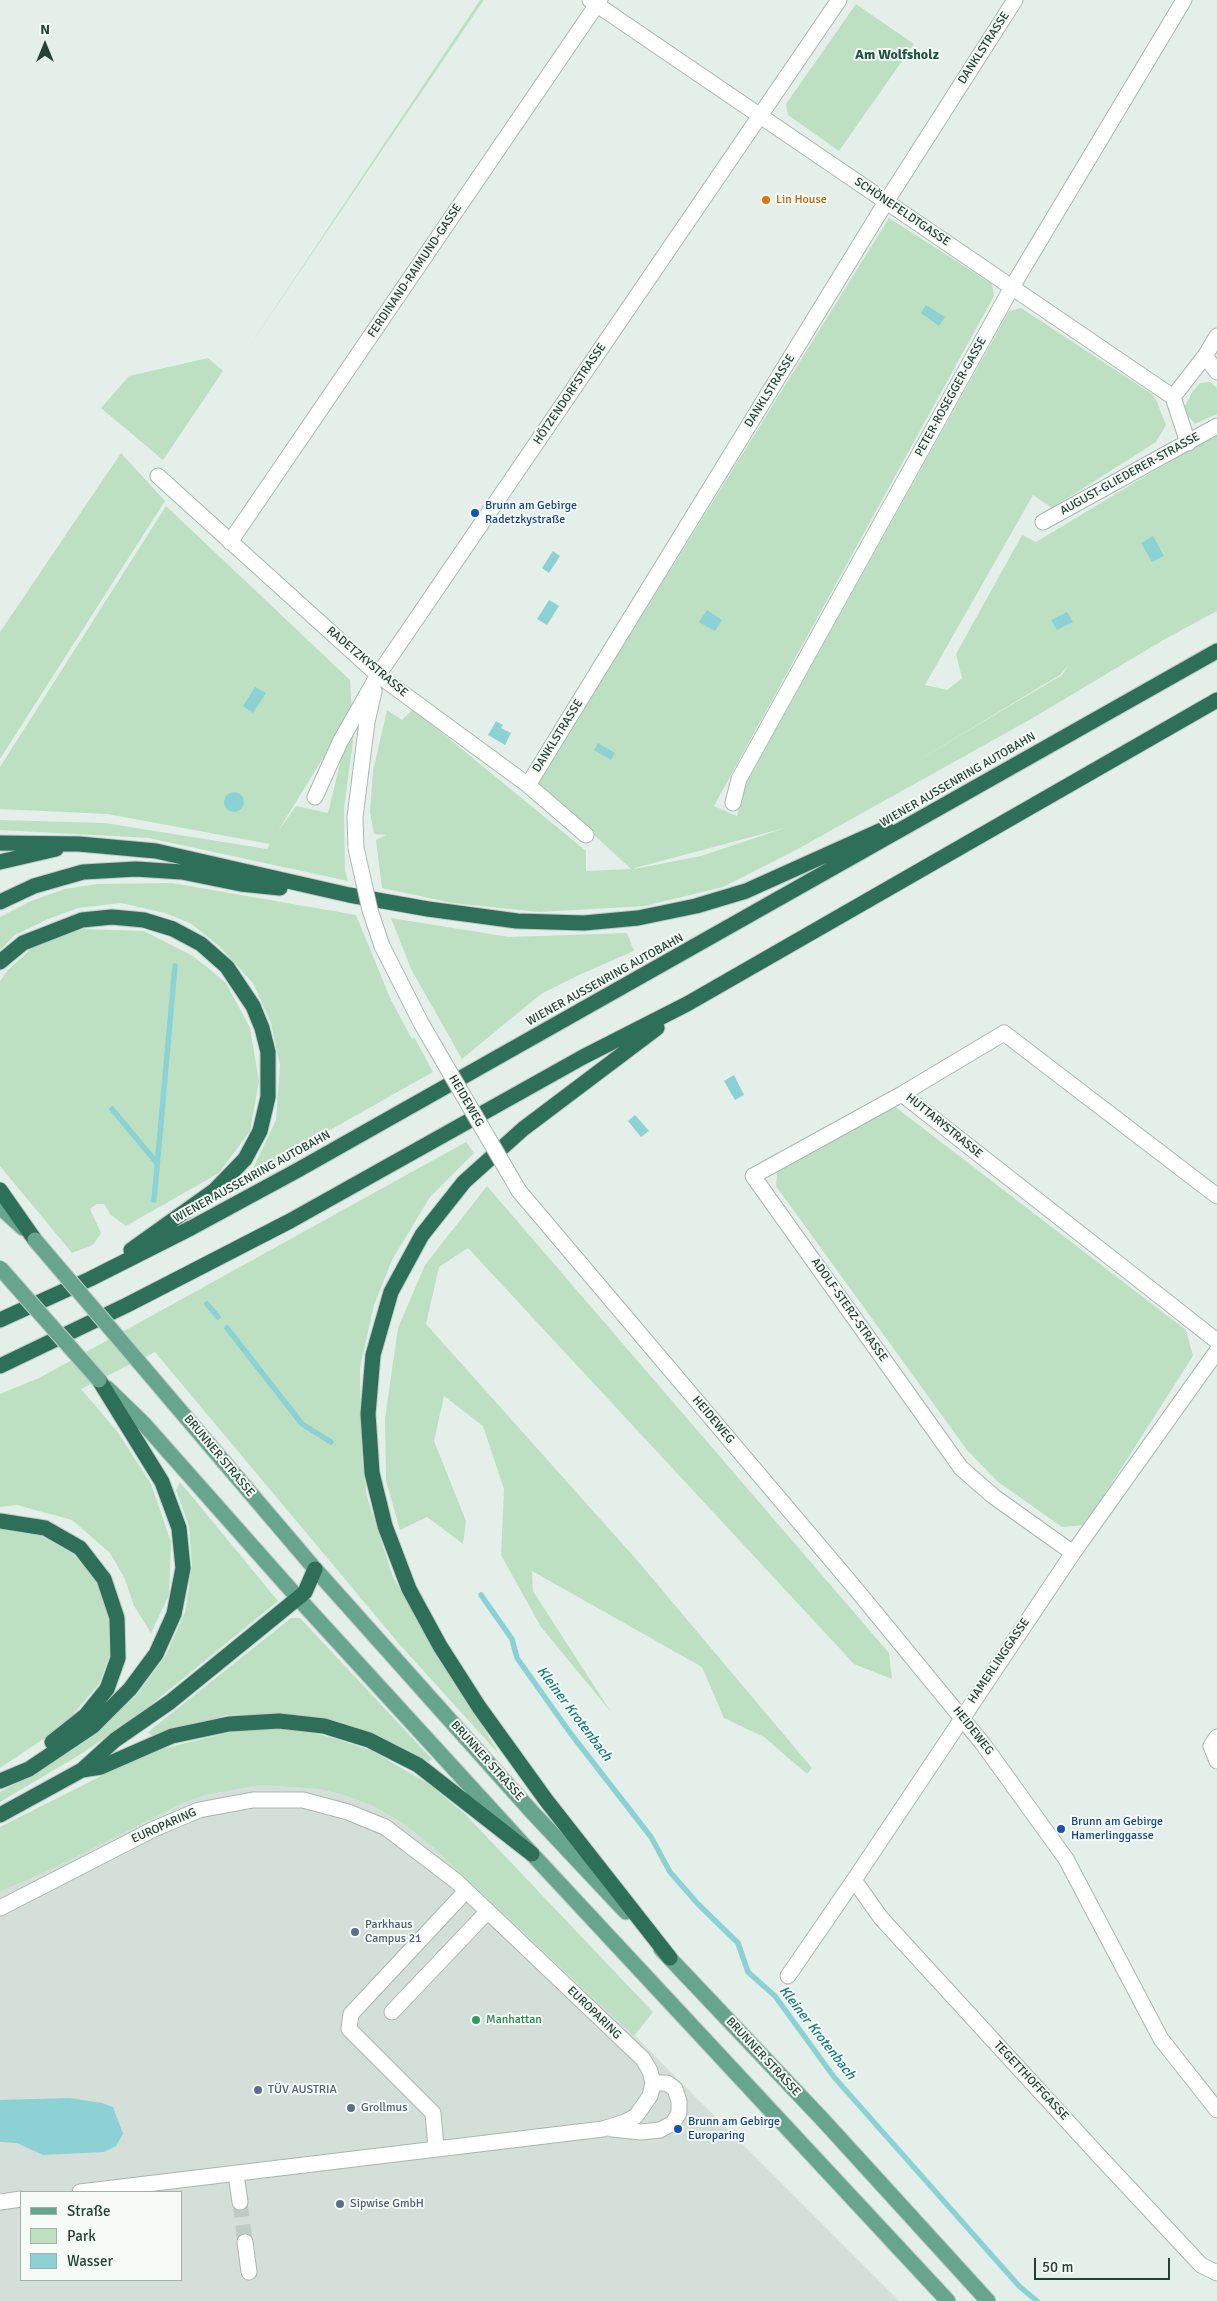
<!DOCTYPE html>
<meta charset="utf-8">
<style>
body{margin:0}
#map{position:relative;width:1217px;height:2301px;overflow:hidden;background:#e5efe9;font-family:Signika,sans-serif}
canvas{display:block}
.legend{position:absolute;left:20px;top:2191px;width:162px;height:90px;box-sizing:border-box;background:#f6fbf8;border:1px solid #a2b1aa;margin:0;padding:6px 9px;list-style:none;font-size:15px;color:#234236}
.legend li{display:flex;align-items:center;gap:10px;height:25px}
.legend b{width:25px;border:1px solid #a2b1aa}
.north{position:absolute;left:20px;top:20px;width:50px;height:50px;-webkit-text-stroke:4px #f6fbf8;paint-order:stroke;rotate:0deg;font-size:14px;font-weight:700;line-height:20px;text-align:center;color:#234236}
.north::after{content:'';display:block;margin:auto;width:18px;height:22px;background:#234236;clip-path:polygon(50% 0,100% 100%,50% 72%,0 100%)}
.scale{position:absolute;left:1034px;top:2258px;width:136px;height:22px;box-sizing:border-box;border:2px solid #234236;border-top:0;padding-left:6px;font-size:15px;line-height:18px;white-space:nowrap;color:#234236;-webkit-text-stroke:4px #f6fbf8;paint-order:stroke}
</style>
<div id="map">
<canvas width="1217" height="2301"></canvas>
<ul class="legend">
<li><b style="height:6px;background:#68a58e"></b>Straße</li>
<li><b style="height:14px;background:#bde0c3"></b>Park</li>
<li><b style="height:14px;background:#8cd2d5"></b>Wasser</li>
</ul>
<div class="north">N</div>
<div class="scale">50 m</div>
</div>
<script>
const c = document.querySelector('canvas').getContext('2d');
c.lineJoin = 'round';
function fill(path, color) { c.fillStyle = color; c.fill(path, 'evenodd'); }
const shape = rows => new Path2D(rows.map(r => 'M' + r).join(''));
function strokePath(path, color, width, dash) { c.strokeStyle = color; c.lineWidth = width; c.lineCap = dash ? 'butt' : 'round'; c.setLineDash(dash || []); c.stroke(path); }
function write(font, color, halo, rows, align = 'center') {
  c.font = font + ' Signika,sans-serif'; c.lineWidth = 4; c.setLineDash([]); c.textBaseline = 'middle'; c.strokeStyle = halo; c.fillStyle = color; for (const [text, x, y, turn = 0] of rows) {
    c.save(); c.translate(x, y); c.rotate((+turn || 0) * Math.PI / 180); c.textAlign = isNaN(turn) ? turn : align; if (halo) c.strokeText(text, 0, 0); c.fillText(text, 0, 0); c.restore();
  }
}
const built = shape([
 [261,1785,317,1789,341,1794,373,1806,404,1824,434,1848,622,2023,899,2301,0,2301,0,1892,54,1868,183,1803,206,1795],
 [21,2192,181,2192,181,2280,21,2280]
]);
const green = shape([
 [480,0,484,0,246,351],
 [856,4,914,44,839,151,788,115,786,104],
 [889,218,992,284,994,296,714,806,737,816,744,787,1009,311,1021,308,1152,394,1157,402,1166,425,1156,442,1052,508,1033,495,925,685,947,690,962,678,956,654,1022,535,1036,542,1217,433,1217,611,1165,639,1031,719,796,850,723,887,645,906,539,912,452,903,382,888,376,840,386,835,374,834,370,812,373,771,387,710,402,720,413,709,586,851,586,871,631,869,538,783],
 [1069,665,1062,675,907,767,1060,675],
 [785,828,701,856,634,869,635,868],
 [208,358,223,371,163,460,101,408,129,376],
 [1210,382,1217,388,1217,414,1195,424,1185,413,1185,406,1193,391,1200,383],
 [121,453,165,501,0,759,0,632],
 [166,506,350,680,352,711,278,831,296,806,328,813,345,743,354,733,344,809,345,870,348,881,149,838,0,830,0,820,105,823,267,849,270,844,107,814,0,809,0,767],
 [172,883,356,915,391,1000,412,1039,414,1037,433,1072,250,1175,276,1120,280,1065,271,1023,253,983,219,946,190,923,165,913,121,903,78,908,48,919,15,935,0,950,0,917,31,901,65,889,97,884],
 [391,918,509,937,627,933,634,951,581,974,541,994,462,1059,411,969],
 [83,929,144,931,191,955,207,967,226,983,250,1028,259,1081,250,1131,219,1173,126,1226,111,1215,104,1204,97,1204,90,1209,101,1233,93,1245,72,1253,0,1166,0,981,8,970,34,946],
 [894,1106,1186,1330,1193,1356,1085,1525,1062,1527,998,1482,967,1450,776,1186,778,1163],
 [466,1142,474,1153,430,1197,392,1260,374,1305,360,1368,362,1458,367,1497,393,1577,499,1754,400,1645,155,1352,81,1389,117,1431,151,1484,171,1542,169,1595,151,1633,134,1606,125,1579,110,1553,72,1520,17,1505,0,1507,0,1394,39,1378],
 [487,1186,889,1653,892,1679,854,1664,468,1248,439,1267,426,1324,636,1559,812,1768,807,1774,764,1737,724,1718,702,1667,532,1571,533,1591,611,1712,541,1627,501,1555,504,1489,483,1426,444,1396,434,1441,466,1521,463,1544,427,1517,400,1530,386,1481,385,1418,398,1328,425,1265],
 [180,1482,278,1601,137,1716,81,1754,0,1802,0,1792,75,1747,102,1726,135,1697,166,1655,185,1612,192,1566,189,1526,176,1490],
 [6,1528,39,1535,73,1554,96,1581,109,1617,110,1655,99,1684,63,1726,0,1768,0,1529],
 [291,1618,300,1618,432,1759,426,1764,375,1734,325,1718,280,1714,227,1715,152,1736,148,1732],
 [273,1729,308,1732,334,1738,373,1751,430,1785,465,1814,653,2012,634,2036,434,1848,404,1824,373,1806,341,1794,317,1789,261,1785,206,1795,183,1803,54,1868,0,1892,0,1827,117,1768,166,1748,235,1731]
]);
const water = shape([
 [926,305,945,317,939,326,921,313],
 [1153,536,1164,556,1152,562,1141,543],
 [553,551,560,556,549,573,542,568],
 [549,600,559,606,547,625,537,619],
 [707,610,722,620,715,631,699,622],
 [1067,612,1073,622,1057,630,1051,620],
 [255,687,266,693,253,713,243,706],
 [496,721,503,725,501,728,511,733,505,745,488,735],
 [598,743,615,753,611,760,594,750],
 '224 802a10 10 0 1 1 20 0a10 10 0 1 1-20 0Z',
 [734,1075,744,1095,735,1100,724,1081],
 [635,1115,649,1131,641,1137,628,1121],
 [70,2098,102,2103,113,2107,123,2134,116,2146,104,2152,43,2155,17,2143,0,2142,0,2100]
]);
const stream = shape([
 [112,1109,157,1163],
 [154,1200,175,966],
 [207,1304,218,1317],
 [227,1328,302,1424,331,1442],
 [481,1595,512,1639,517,1658,571,1734,651,1837,670,1872,698,1904,738,1943,748,1972,775,1996,834,2077,1019,2286,1037,2301]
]);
const minorTunnel = shape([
 [240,2202,245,2242]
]);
const minor = shape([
 [590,0,1173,397,1188,443],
 [1205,356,1217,372],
 [1173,397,1205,356,1217,336],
 [158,476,378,675,528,785,586,835],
 [1043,522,1217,426],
 [230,542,600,0],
 [528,785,886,202,1015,0],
 [315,797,340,742,378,675,839,0],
 [733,803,739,779,1012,287,1184,0],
 [356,848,355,817,367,722,374,691],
 [382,946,421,1023],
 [902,1094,1217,1341],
 [519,1191,855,1588,983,1744,1066,1859,1161,2039,1217,2110],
 [1073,1553,993,1496,961,1468,753,1176,902,1094,1004,1033,1217,1196],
 [1217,1737,1211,1746,1217,1761],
 [854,1880,881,1918,1101,2158,1201,2265,1217,2273],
 [0,1908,154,1829,199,1810,253,1800,303,1800,348,1812,385,1827,456,1881,643,2059,650,2071,653,2083,650,2096,636,2116,625,2122,603,2129,80,2192],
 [788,1976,854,1880,1073,1553,1217,1351],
 [392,2012,488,1911],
 [612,2129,641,2132,660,2130,673,2123,679,2113,679,2101,675,2089,667,2083,653,2083],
 [436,2148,433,2113,349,2029,351,2014,466,1891],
 [236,2174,240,2202],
 [0,2202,21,2199],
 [245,2242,249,2272]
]);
const major = shape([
 [0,1207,23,1228],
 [138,1361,315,1569,532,1812,626,1912],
 [107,1388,144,1424,298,1598,532,1854,948,2301],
 [661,1949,823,2120,988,2301]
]);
const highway = shape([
 [0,843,79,844,156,851,349,895,428,909,517,921,584,923,638,918,696,906,746,891,886,828],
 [0,862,56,849],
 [0,902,34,886,83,872,136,869,182,872,241,884,280,888],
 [0,962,23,943,82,920,112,917,144,920,173,929,201,944,227,967,253,1006,262,1028,268,1052,268,1097,260,1131,245,1159,215,1190,131,1250],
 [657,1028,523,1129,464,1182,422,1235,391,1292,373,1355,368,1414,372,1473,385,1526,409,1589,440,1646,479,1707,546,1800,670,1958],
 [0,1190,35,1240],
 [0,1320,90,1279,191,1228,298,1170,1217,651],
 [0,1366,127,1305,290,1221,583,1057,687,1004,1217,700],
 [0,1521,45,1528,80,1548,104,1579,117,1618,118,1658,107,1689,86,1715,52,1742],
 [82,1770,101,1767,172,1736,229,1724,279,1721,324,1726,369,1740,418,1765,532,1854],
 [0,1781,29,1769,93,1726,130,1689,156,1654,174,1614,183,1568,179,1528,162,1482,99,1380],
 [0,1815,82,1770,115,1740,170,1702,298,1598,305,1592,315,1569]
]);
const minorBridge = shape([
 [356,848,370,910,382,946],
 [421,1023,519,1191]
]);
const majorBridge = shape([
 [35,1240,138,1361],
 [0,1268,99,1380]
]);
const markers = [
 [766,200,5,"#e8710a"],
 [475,513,5,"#1a4fb4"],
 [1061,1829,5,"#1a4fb4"],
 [355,1932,5,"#5c6f8a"],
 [476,2020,5,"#2e9e5b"],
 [258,2090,5,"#5c6f8a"],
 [351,2108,5,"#5c6f8a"],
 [678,2129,5,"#1a4fb4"],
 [340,2204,5,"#5c6f8a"]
];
const streetNames = [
 ["DANKLSTRASSE",984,48,-57],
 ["SCHÖNEFELDTGASSE",902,212,34],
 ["FERDINAND-RAIMUND-GASSE",415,271,-56],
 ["DANKLSTRASSE",770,391,-58],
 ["HÖTZENDORFSTRASSE",570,394,-56],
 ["PETER-ROSEGGER-GASSE",951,397,-61],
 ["AUGUST-GLIEDERER-STRASSE",1130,474,-29],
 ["RADETZKYSTRASSE",367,662,40],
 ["DANKLSTRASSE",558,736,-58],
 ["WIENER AUSSENRING AUTOBAHN",958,780,-30],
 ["WIENER AUSSENRING AUTOBAHN",605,980,-29],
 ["HEIDEWEG",466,1101,60],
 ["HUTTARYSTRASSE",944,1126,39],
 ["WIENER AUSSENRING AUTOBAHN",252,1177,-29],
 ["ADOLF-STERZ-STRASSE",849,1310,55],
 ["HEIDEWEG",713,1420,50],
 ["BRUNNER STRASSE",219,1456,50],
 ["HAMERLINGGASSE",999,1661,-56],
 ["HEIDEWEG",973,1731,52],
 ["BRUNNER STRASSE",487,1761,48],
 ["EUROPARING",164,1826,-24],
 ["EUROPARING",594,2013,44],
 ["BRUNNER STRASSE",763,2057,47],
 ["TEGETTHOFFGASSE",1031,2081,47]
];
const foodNames = [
 ["Lin House",776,200]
];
const transitNames = [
 ["Brunn am Gebirge",485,506],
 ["Radetzkystraße",485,520],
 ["Brunn am Gebirge",1071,1822],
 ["Hamerlinggasse",1071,1836],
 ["Brunn am Gebirge",688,2122],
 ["Europaring",688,2136]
];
const serviceNames = [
 ["Parkhaus",365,1925],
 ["Campus 21",365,1939],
 ["TÜV AUSTRIA",268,2090],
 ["Grollmus",361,2108],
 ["Sipwise GmbH",350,2204]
];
const leisureNames = [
 ["Manhattan",486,2020]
];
const neighbourhoodNames = [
 ["Am Wolfsholz",897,55]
];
const waterNames = [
 ["Kleiner Krotenbach",574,1714,53],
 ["Kleiner Krotenbach",817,2033,52]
];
fill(built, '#d3dfd8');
fill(green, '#bde0c3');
fill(water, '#8cd2d5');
strokePath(stream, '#8cd2d5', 5.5);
strokePath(minorTunnel, '#beccc5', 15, [15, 8]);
strokePath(minor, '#a7b8b0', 17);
strokePath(major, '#c1cac7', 17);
strokePath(highway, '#c1cac7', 17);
strokePath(minor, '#fff', 15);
strokePath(major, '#68a58e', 15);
strokePath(highway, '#2e6f5a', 15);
strokePath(minorBridge, '#a7b8b0', 17, []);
strokePath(majorBridge, '#c1cac7', 17, []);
strokePath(minorBridge, '#fff', 15);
strokePath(majorBridge, '#68a58e', 15);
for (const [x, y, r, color] of markers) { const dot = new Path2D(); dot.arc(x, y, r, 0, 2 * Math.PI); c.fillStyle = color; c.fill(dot); strokePath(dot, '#f6fbf8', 2); }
write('12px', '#234236', '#f6fbf8', streetNames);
write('12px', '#c56008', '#f6fbf8', foodNames, 'left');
write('12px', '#164399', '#f6fbf8', transitNames, 'left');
write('12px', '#4e5e75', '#f6fbf8', serviceNames, 'left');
write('12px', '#27864d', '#f6fbf8', leisureNames, 'left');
write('bold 14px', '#1e5541', '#f6fbf8', neighbourhoodNames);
write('italic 14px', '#1a7b80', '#f6fbf8', waterNames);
</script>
